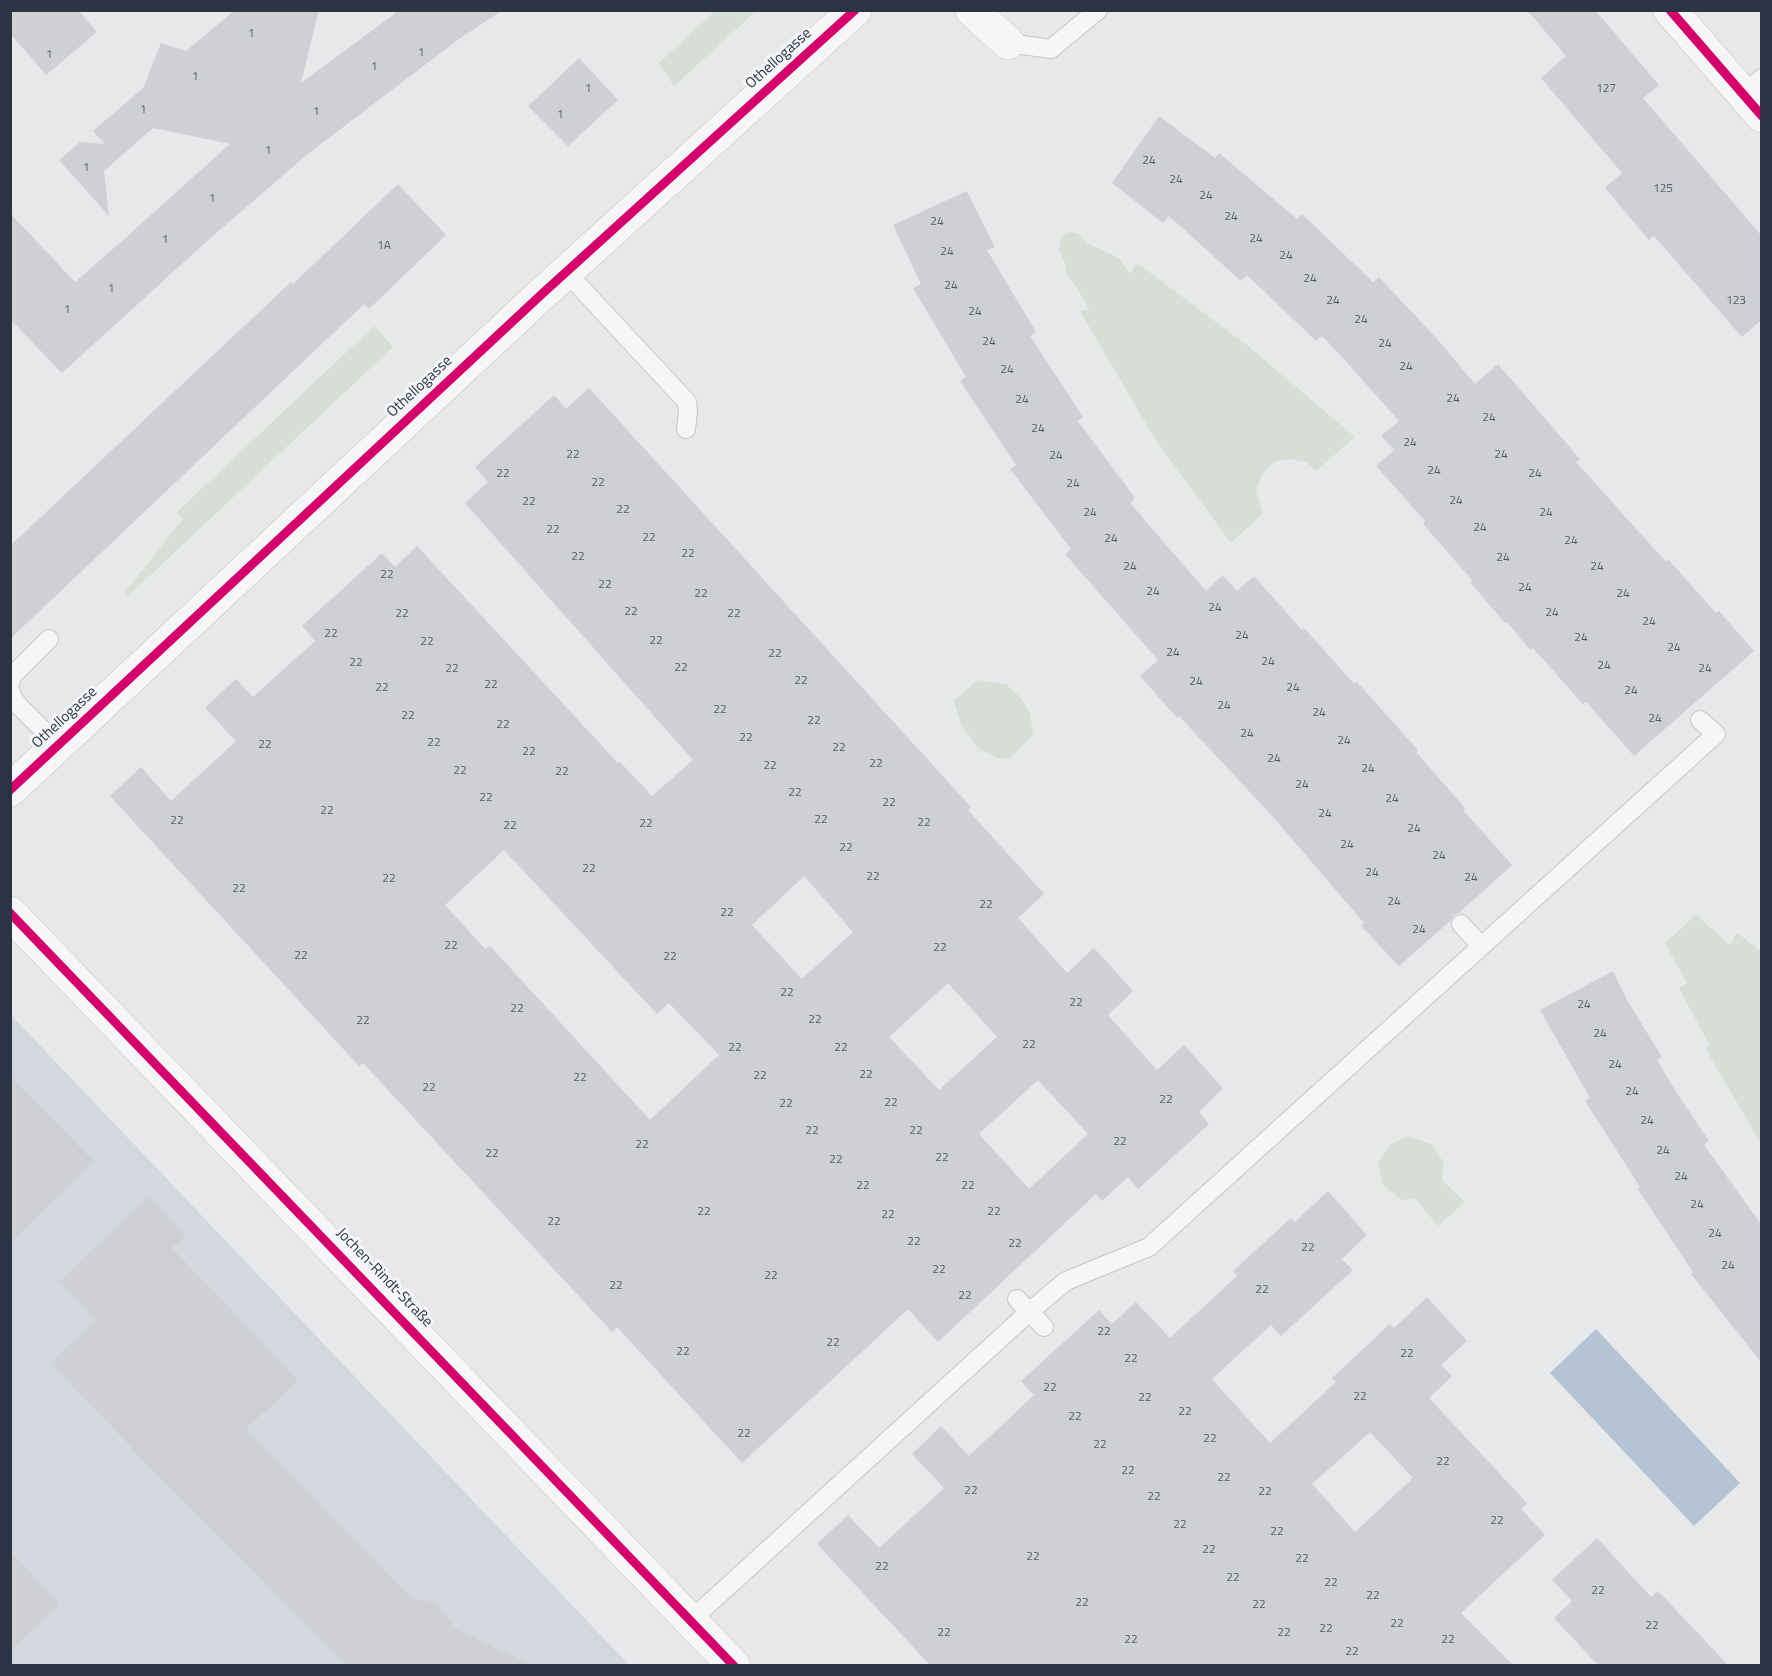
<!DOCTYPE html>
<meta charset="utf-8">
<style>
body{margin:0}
#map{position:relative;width:1772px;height:1676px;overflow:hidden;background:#e6e8ea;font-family:"Titillium Web",sans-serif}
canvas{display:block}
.frame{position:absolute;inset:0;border:12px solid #2b3445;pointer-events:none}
</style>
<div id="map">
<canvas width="1772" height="1676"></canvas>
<div class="frame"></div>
</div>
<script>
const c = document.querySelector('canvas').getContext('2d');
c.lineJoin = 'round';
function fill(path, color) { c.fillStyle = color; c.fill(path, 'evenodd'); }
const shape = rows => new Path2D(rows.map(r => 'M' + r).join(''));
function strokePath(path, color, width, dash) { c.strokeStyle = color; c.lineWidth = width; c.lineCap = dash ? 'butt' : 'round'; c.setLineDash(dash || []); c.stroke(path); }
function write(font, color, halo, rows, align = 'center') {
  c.font = font + ' "Titillium Web",sans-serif'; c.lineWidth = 6; c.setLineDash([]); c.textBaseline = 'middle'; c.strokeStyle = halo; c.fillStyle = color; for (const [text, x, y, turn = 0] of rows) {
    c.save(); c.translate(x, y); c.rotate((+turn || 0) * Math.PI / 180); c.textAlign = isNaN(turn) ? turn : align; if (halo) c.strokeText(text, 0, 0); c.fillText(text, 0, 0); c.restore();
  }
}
const built = shape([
 [11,1015,629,1665,11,1665]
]);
const green = shape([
 [716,10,756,11,674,86,659,63],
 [1071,232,1079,234,1087,243,1119,258,1130,274,1136,263,1141,266,1248,346,1355,437,1316,471,1306,462,1293,459,1275,461,1263,472,1256,490,1262,514,1231,543,1155,439,1080,311,1089,310,1078,289,1067,274,1065,264,1059,250,1060,241,1065,234],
 [374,326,393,347,128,596,125,592,183,519,177,512],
 [978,680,1007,685,1022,699,1030,714,1033,735,1010,759,997,758,978,748,961,725,954,700],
 [1696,915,1730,945,1737,933,1761,951,1761,1141,1755,1133,1705,1048,1709,1044,1679,988,1687,983,1665,943],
 [1408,1136,1431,1144,1444,1163,1442,1180,1465,1202,1438,1226,1416,1199,1402,1200,1383,1185,1378,1163,1390,1144]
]);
const water = shape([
 [1596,1329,1740,1483,1694,1526,1550,1373]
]);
const building = shape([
 [10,10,78,10,97,32,46,75,10,33],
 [235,10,319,10,301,83,400,10,503,10,459,39,309,153,207,241,62,373,10,319,10,213,75,282,123,240,230,144,153,128,104,171,109,216,59,160,80,142,105,144,93,131,143,88,161,43,186,51],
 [1527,10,1595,10,1659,85,1643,98,1761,235,1761,320,1742,337,1654,236,1649,240,1605,188,1622,173,1541,78,1566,56],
 [579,58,618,100,568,146,528,106],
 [1159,116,1215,158,1219,153,1297,219,1302,214,1373,282,1379,277,1438,340,1475,384,1498,364,1580,459,1576,462,1666,562,1668,559,1716,613,1719,611,1754,651,1634,756,1586,702,1583,704,1533,648,1530,650,1507,622,1505,623,1470,582,1472,580,1423,524,1425,521,1376,466,1394,450,1381,436,1399,421,1344,359,1322,336,1316,341,1247,275,1241,281,1169,216,1163,223,1112,183],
 [398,184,446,235,369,309,364,304,10,639,10,546,291,282,293,284],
 [967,191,995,247,987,250,1036,332,1030,336,1083,417,1078,421,1135,498,1130,503,1206,591,1223,575,1237,591,1254,576,1302,630,1304,628,1354,684,1357,682,1418,750,1416,752,1465,808,1463,810,1512,865,1459,913,1454,915,1450,921,1399,966,1361,926,1364,923,1274,818,1179,716,1177,718,1140,676,1158,660,1065,554,1071,549,1010,469,1016,465,960,381,966,377,913,288,921,284,893,225],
 [589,388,971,807,968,810,1044,894,1018,918,1067,973,1094,948,1133,991,1108,1015,1157,1070,1184,1045,1223,1088,1199,1112,1209,1124,1138,1189,1128,1177,1102,1201,1096,1194,938,1342,908,1309,742,1463,617,1327,612,1332,363,1063,359,1066,110,796,141,767,171,801,236,741,205,708,236,679,253,697,315,641,302,626,382,553,395,567,417,546,618,763,620,762,652,796,693,760,465,503,488,482,475,467,554,395,566,409],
 [504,850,657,1014,669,1003,719,1055,650,1120,490,946,485,949,445,905],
 [804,876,853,932,802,979,752,925],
 [948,983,997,1037,939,1090,889,1037],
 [1038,1080,1088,1134,1029,1189,979,1134],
 [1613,971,1627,1000,1662,1057,1657,1060,1673,1087,1709,1141,1704,1145,1761,1224,1761,1362,1691,1274,1693,1272,1637,1188,1640,1187,1585,1101,1590,1098,1540,1010],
 [10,1076,94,1162,10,1243],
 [1328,1191,1367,1235,1342,1259,1353,1270,1281,1336,1271,1325,1212,1379,1270,1443,1336,1382,1332,1378,1390,1324,1394,1328,1427,1297,1467,1341,1441,1365,1452,1376,1429,1398,1527,1503,1521,1509,1545,1535,1461,1613,1513,1665,930,1665,817,1544,848,1515,879,1548,944,1488,912,1454,941,1426,969,1456,1034,1395,1021,1381,1099,1310,1112,1324,1136,1302,1170,1338,1237,1276,1233,1271,1291,1218,1295,1222],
 [1370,1432,1413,1478,1355,1532,1312,1484],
 [149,1196,185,1235,172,1248,298,1380,246,1429,413,1599,437,1602,454,1628,531,1665,346,1665,170,1488,51,1363,96,1320,59,1282],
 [1597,1538,1651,1597,1658,1591,1728,1665,1598,1665,1554,1618,1572,1601,1552,1580],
 [10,1552,60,1604,10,1651]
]);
const lane = shape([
 [1008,43,1051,49,1098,10],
 [1743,95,1762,78],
 [567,273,687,402,688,412,686,429],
 [10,682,13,675,49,639],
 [10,690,13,698,20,707,58,745],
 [1461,924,1481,946],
 [1017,1299,1044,1327],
 [691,1620,1028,1313,1066,1281,1149,1247,1716,734,1700,720]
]);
const street = shape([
 [972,10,1008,43],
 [1670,10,1762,116],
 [10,790,543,293,855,10],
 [10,913,734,1666]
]);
const cycleway = shape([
 [1670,10,1762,116],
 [10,790,543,293,855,10],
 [10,913,734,1666]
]);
const numberNames = [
 ["1",251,34],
 ["1",421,53],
 ["1",49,55],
 ["1",374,67],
 ["1",195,77],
 ["1",588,89],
 ["127",1606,89],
 ["1",143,110],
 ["1",316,112],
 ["1",560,115],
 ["1",268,151],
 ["24",1149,161],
 ["1",86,168],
 ["24",1176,180],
 ["125",1663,189],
 ["24",1206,196],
 ["1",212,199],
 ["24",1231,217],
 ["24",937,222],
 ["24",1256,239],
 ["1",165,240],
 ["1A",384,246],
 ["24",947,252],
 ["24",1286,256],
 ["24",1310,279],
 ["24",951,286],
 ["1",111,289],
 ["24",1333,301],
 ["123",1736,301],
 ["1",67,310],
 ["24",975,312],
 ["24",1361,320],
 ["24",989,342],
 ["24",1385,344],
 ["24",1406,367],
 ["24",1007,370],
 ["24",1453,399],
 ["24",1022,400],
 ["24",1489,418],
 ["24",1038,429],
 ["24",1410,443],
 ["22",573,455],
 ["24",1501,455],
 ["24",1056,456],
 ["24",1434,471],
 ["22",503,474],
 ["24",1535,474],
 ["22",598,483],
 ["24",1073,484],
 ["24",1456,501],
 ["22",529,502],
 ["22",623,510],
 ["24",1090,513],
 ["24",1546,513],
 ["24",1480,528],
 ["22",553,530],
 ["22",649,538],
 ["24",1111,539],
 ["24",1571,541],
 ["22",688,554],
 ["22",578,557],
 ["24",1503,558],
 ["24",1130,567],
 ["24",1597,567],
 ["22",387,575],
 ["22",605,585],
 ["24",1525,588],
 ["24",1153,592],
 ["22",701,594],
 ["24",1623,594],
 ["24",1215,608],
 ["22",631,612],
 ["24",1552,613],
 ["22",402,614],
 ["22",734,614],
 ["24",1649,622],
 ["22",331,634],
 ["24",1242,636],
 ["24",1581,638],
 ["22",656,641],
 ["22",427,642],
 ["24",1674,648],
 ["24",1173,653],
 ["22",775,654],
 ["24",1268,662],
 ["22",356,663],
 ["24",1604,666],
 ["22",681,668],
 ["22",452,669],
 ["24",1705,669],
 ["22",801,681],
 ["24",1196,682],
 ["22",491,685],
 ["22",382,688],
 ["24",1293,688],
 ["24",1631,691],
 ["24",1224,706],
 ["22",720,710],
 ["24",1319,713],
 ["22",408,716],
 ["24",1655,719],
 ["22",814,721],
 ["22",503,725],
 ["24",1247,734],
 ["22",746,738],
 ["24",1344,741],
 ["22",434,743],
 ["22",265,745],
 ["22",839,748],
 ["22",529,752],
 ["24",1274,759],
 ["22",876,764],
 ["22",770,766],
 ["24",1368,769],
 ["22",460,771],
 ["22",562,772],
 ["24",1302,785],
 ["22",795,793],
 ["22",486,798],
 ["24",1392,799],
 ["22",889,803],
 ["22",327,811],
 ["24",1325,814],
 ["22",821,820],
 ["22",177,821],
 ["22",924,823],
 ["22",646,824],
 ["22",510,826],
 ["24",1414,829],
 ["24",1347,845],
 ["22",846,848],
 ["24",1439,856],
 ["22",589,869],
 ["24",1372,873],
 ["22",873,877],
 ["24",1471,878],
 ["22",389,879],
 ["22",239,889],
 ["24",1394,902],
 ["22",986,905],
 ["22",727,913],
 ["24",1419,930],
 ["22",451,946],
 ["22",940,948],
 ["22",301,956],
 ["22",670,957],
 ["22",787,993],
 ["22",1076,1003],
 ["24",1584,1005],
 ["22",517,1009],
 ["22",815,1020],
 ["22",363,1021],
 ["24",1600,1034],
 ["22",1029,1045],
 ["22",735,1048],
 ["22",841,1048],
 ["24",1615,1065],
 ["22",866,1075],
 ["22",760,1076],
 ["22",580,1078],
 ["22",429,1088],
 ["24",1632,1092],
 ["22",1166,1100],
 ["22",891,1103],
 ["22",786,1104],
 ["24",1647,1121],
 ["22",812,1131],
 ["22",916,1131],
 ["22",1120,1142],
 ["22",642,1145],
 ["24",1663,1151],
 ["22",492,1154],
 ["22",942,1158],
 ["22",836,1160],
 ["24",1681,1177],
 ["22",863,1186],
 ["22",968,1186],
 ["24",1697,1205],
 ["22",704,1212],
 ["22",994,1212],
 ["22",888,1215],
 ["22",554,1222],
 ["24",1715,1234],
 ["22",914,1242],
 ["22",1015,1244],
 ["22",1308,1248],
 ["24",1728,1266],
 ["22",939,1270],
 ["22",771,1276],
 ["22",616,1286],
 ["22",1262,1290],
 ["22",965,1296],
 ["22",1104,1332],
 ["22",833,1343],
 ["22",683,1352],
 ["22",1407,1354],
 ["22",1131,1359],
 ["22",1050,1388],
 ["22",1360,1397],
 ["22",1145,1398],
 ["22",1185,1412],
 ["22",1075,1417],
 ["22",744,1434],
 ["22",1210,1439],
 ["22",1100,1445],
 ["22",1443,1462],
 ["22",1128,1471],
 ["22",1224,1478],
 ["22",971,1491],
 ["22",1265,1492],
 ["22",1154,1497],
 ["22",1497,1521],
 ["22",1180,1525],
 ["22",1277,1532],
 ["22",1209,1550],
 ["22",1033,1557],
 ["22",1302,1559],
 ["22",882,1567],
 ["22",1233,1578],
 ["22",1331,1583],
 ["22",1598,1591],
 ["22",1373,1596],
 ["22",1082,1603],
 ["22",1259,1605],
 ["22",1397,1624],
 ["22",1652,1626],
 ["22",1326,1629],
 ["22",944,1633],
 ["22",1284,1633],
 ["22",1131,1640],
 ["22",1448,1640],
 ["22",1352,1652]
];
const streetNames = [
 ["Othellogasse",779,59,-42],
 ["Othellogasse",420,387,-43],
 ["Othellogasse",65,718,-43],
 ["Jochen-Rindt-Straße",384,1278,46]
];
fill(built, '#d4d7dd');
fill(green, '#d6ded6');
fill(water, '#b4c4d5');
fill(building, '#ced0d3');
strokePath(lane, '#c4c6c8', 20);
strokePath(street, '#c4c6c8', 34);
strokePath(lane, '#f5f6f7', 18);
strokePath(street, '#f5f6f7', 33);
strokePath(cycleway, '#d6006c', 9);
write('12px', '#545c69', null, numberNames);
write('15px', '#2b3445', '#f4f6f9', streetNames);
</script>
